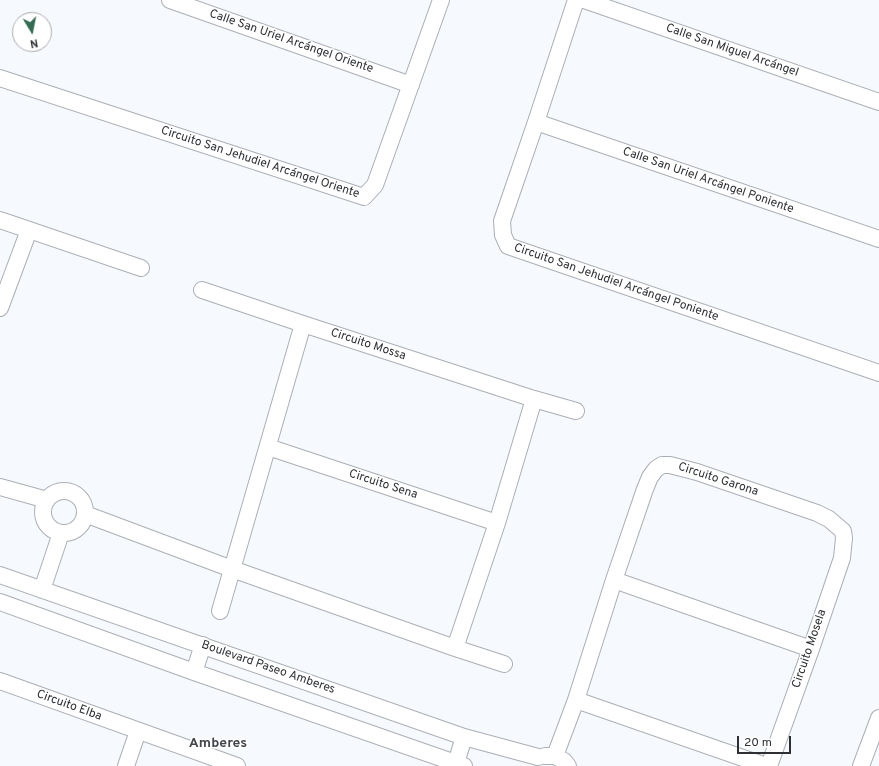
<!DOCTYPE html>
<meta charset="utf-8">
<style>
body{margin:0}
#map{position:relative;width:879px;height:766px;overflow:hidden;background:#f6fafe;font-family:Overpass,sans-serif}
canvas{display:block}
.north{position:absolute;left:12px;top:12px;width:40px;height:40px;box-sizing:border-box;background:#fff;border:1px solid #abacad;border-radius:50%;rotate:170deg;font-size:11px;font-weight:700;line-height:16px;text-align:center;color:#2d2f32}
.north::after{content:'';display:block;margin:auto;width:14px;height:18px;background:#336b53;clip-path:polygon(50% 0,100% 100%,50% 72%,0 100%)}
.scale{position:absolute;left:737px;top:736px;width:54px;height:18px;box-sizing:border-box;border:2px solid #2d2f32;border-top:0;padding-left:5px;font-size:12px;line-height:14px;white-space:nowrap;color:#2d2f32;-webkit-text-stroke:3px #fff;paint-order:stroke}
</style>
<div id="map">
<canvas width="879" height="766"></canvas>
<div class="north">N</div>
<div class="scale">20 m</div>
</div>
<script>
const c = document.querySelector('canvas').getContext('2d');
c.lineJoin = 'round';
const shape = rows => new Path2D(rows.map(r => 'M' + r).join(''));
function strokePath(path, color, width, dash) { c.strokeStyle = color; c.lineWidth = width; c.lineCap = dash ? 'butt' : 'round'; c.setLineDash(dash || []); c.stroke(path); }
function write(font, color, halo, rows, align = 'center') {
  c.font = font + ' Overpass,sans-serif'; c.lineWidth = 3; c.setLineDash([]); c.textBaseline = 'middle'; c.strokeStyle = halo; c.fillStyle = color; for (const [text, x, y, turn = 0] of rows) {
    c.save(); c.translate(x, y); c.rotate((+turn || 0) * Math.PI / 180); c.textAlign = isNaN(turn) ? turn : align; if (halo) c.strokeText(text, 0, 0); c.fillText(text, 0, 0); c.restore();
  }
}
const minor = shape([
 [170,0,411,85],
 [576,0,536,122,502,221,503,235,508,246,879,373],
 [584,0,879,102],
 [0,78,364,197,375,185,441,0],
 [536,122,879,239],
 [0,220,141,268],
 [202,290,303,324,534,399,576,411],
 [0,308,29,230],
 [268,447,497,523],
 [0,487,47,500],
 '43 512a21 21 0 1 1 42 0a21 21 0 1 1-42 0Z',
 [85,514,232,569,455,648,504,664],
 [0,575,464,737,538,757],
 [614,580,811,649],
 [42,590,61,533],
 [0,602,194,672,464,766],
 [220,611,303,324],
 [455,648,497,523,534,399],
 [194,672,203,645],
 [0,681,237,766],
 [576,700,766,766],
 [545,756,555,756,564,761,568,766],
 [555,756,576,700,614,580,645,489,650,477,656,469,662,465,670,465,697,472,817,513,829,519,843,531,844,538,842,558,811,649,769,766],
 [456,763,464,737],
 [126,766,138,731],
 [861,766,879,718]
]);
const streetNames = [
 ["Calle San Uriel Arcángel Oriente",291,42,19],
 ["Calle San Miguel Arcángel",732,51,19],
 ["Circuito San Jehudiel Arcángel Oriente",260,163,18],
 ["Calle San Uriel Arcángel Poniente",708,181,19],
 ["Circuito San Jehudiel Arcángel Poniente",616,283,19],
 ["Circuito Mossa",368,345,18],
 ["Circuito Garona",718,480,18],
 ["Circuito Sena",383,485,18],
 ["Circuito Mosela",810,649,-71],
 ["Boulevard Paseo Amberes",268,668,19],
 ["Circuito Elba",69,706,20]
];
const quarterNames = [
 ["Amberes",218,744]
];
strokePath(minor, '#aaafb6', 18);
strokePath(minor, '#fff', 16);
write('12px', '#2d2f32', '#fff', streetNames);
write('bold 14px', '#42464c', '#fff', quarterNames);
</script>
